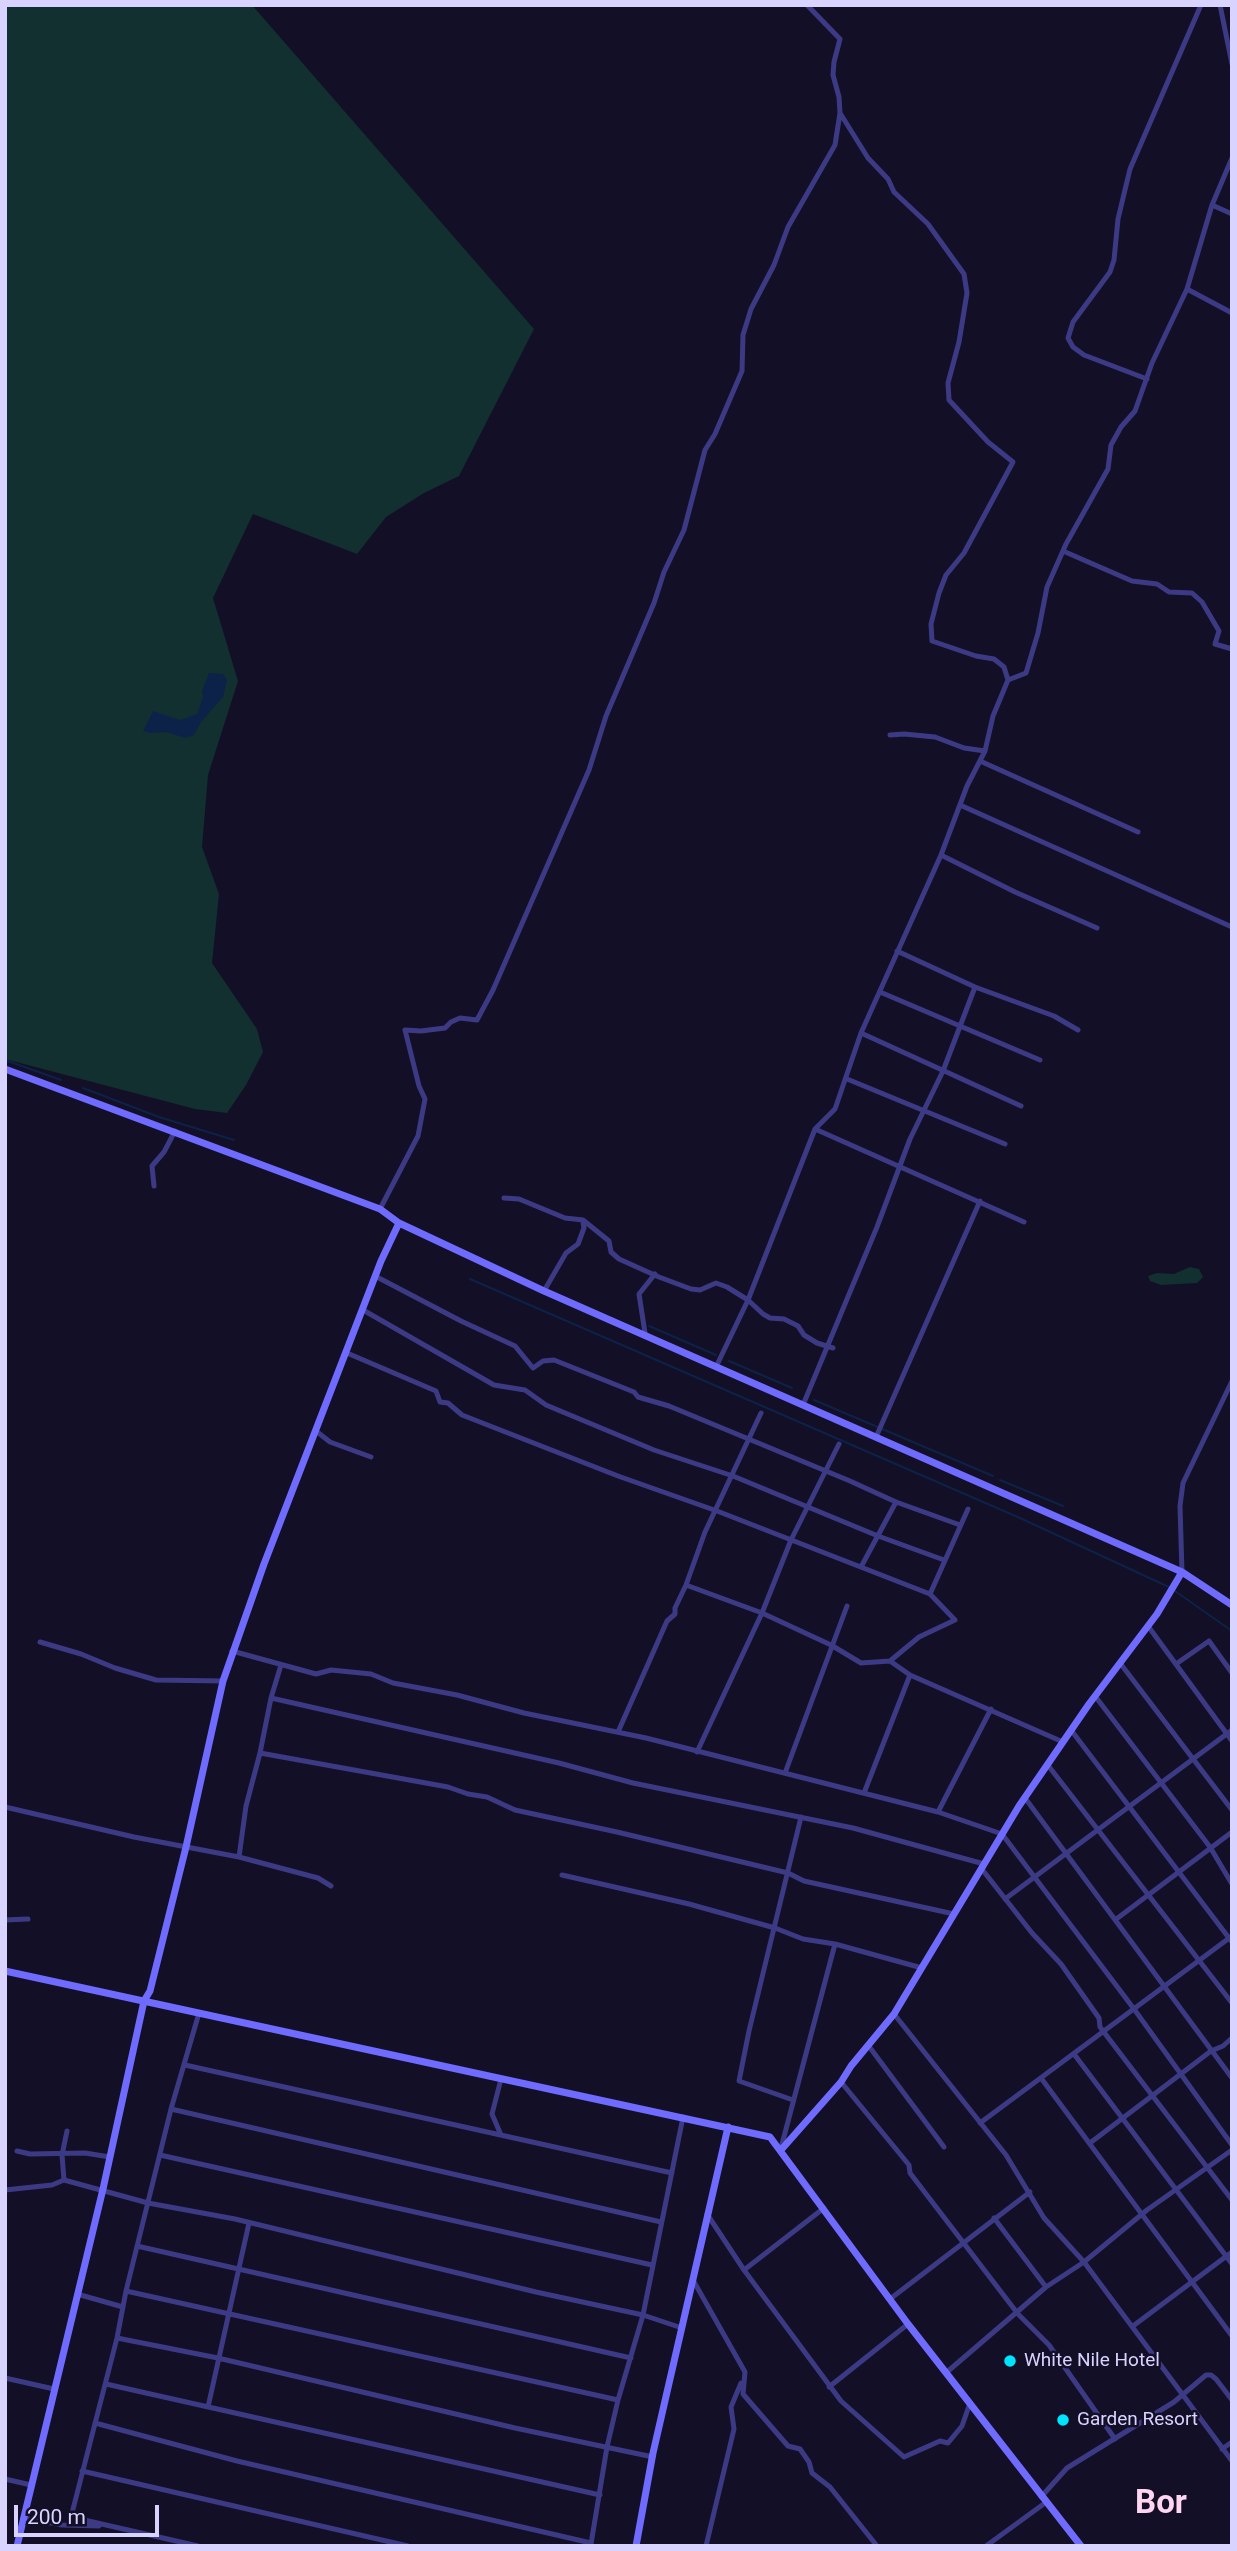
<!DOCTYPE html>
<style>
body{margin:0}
#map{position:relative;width:1237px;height:2551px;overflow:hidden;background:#130f26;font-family:Roboto,sans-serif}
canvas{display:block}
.frame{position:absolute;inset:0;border:7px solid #d9d4ff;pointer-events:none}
.scale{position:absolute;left:14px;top:2505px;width:145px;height:32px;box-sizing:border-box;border:4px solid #d9d4ff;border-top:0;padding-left:9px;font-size:21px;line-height:24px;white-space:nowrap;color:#d9d4ff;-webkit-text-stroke:5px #130f26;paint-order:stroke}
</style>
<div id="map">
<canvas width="1237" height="2551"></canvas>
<div class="frame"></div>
<div class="scale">200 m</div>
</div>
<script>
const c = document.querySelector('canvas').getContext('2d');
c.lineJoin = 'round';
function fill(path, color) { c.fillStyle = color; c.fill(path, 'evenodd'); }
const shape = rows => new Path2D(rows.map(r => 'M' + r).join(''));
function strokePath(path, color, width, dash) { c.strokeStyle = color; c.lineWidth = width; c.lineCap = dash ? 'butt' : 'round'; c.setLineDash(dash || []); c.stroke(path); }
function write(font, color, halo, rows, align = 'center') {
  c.font = font + ' Roboto,sans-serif'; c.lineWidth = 5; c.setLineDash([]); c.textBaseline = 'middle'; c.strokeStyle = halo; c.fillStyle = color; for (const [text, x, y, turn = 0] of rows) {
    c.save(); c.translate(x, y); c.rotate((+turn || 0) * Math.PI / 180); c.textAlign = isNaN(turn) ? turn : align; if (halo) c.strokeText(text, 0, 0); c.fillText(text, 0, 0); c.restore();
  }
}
const green = shape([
 [5,5,252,5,534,329,459,476,424,493,386,517,357,554,253,514,213,598,238,681,208,775,202,847,219,894,212,963,257,1029,263,1052,246,1085,227,1113,195,1109,5,1059],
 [1190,1267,1199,1269,1203,1277,1197,1283,1161,1285,1150,1281,1148,1276,1157,1273,1174,1274]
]);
const water = shape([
 [209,673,223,674,227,680,223,697,201,722,194,735,186,738,166,732,151,733,143,731,153,711,180,720,197,714,203,697,202,691]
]);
const stream = shape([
 [5,1060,61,1080],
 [83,1088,159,1117,234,1140],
 [470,1279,1020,1518,1171,1588],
 [649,1326,716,1355],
 [729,1361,792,1388],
 [814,1400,993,1476],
 [1000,1480,1063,1506],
 [1175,1591,1232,1631],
 [1231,1680,1232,1679]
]);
const street = shape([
 [1220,5,1232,64],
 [840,113,868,158,888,179,894,192,928,224,964,274,967,293,959,342,948,383,949,400,988,442,1013,462,964,553,946,575,939,593,931,624,932,641,976,656,994,659,1004,667,1008,680],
 [1212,205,1232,214],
 [1187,289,1232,313],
 [1147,379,1084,355,1073,347,1068,338,1073,322,1110,272,1114,260,1118,219,1130,169,1201,5],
 [1063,551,1132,581,1157,584,1169,592,1192,593,1202,602,1219,631,1215,644,1232,649],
 [890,735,904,734,935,737,964,748,985,751],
 [980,761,1138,832],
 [960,805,1232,927],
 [941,855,1015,892,1097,928],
 [897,951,975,987,1054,1016,1078,1030],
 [880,992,1040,1060],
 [861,1033,1021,1106],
 [847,1079,1005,1144],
 [815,1129,1024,1222],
 [154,1186,152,1166,164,1152,175,1131],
 [504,1198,519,1199,565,1218,583,1220,609,1241,611,1252,619,1259,659,1277,691,1289,700,1290,716,1283,727,1287,748,1300,763,1314,770,1318,784,1319,798,1326,804,1335,817,1343,833,1348],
 [380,1209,418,1136,425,1099,419,1086,405,1030,421,1031,445,1028,451,1022,460,1018,477,1020,493,990,589,770,606,716,654,603,664,572,684,530,705,450,715,434,742,371,743,335,751,309,774,265,788,227,835,145,840,113,839,97,833,75,834,62,840,39,807,5],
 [375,1276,461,1321,515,1346,533,1368,543,1361,554,1360,634,1392,638,1397,669,1406,850,1481,896,1502,960,1525],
 [544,1291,566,1253,578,1244,584,1228,583,1222],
 [363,1310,494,1385,525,1390,546,1405,654,1450,733,1476,878,1536,944,1560],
 [645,1333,639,1294,655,1274],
 [347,1353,436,1391,440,1402,448,1403,462,1415,618,1476,717,1511,930,1594],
 [716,1367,748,1300,815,1129,835,1109,861,1033,941,855,967,786,985,751,993,716,1008,680,1026,673,1038,633,1047,587,1066,544,1108,469,1111,445,1121,427,1135,411,1152,363,1187,289,1212,205,1232,158],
 [803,1405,877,1227,910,1139,943,1071,975,987],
 [316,1431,330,1442,371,1457],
 [876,1437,980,1201],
 [861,1567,896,1502],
 [1182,1572,1180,1506,1183,1483,1232,1381],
 [686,1585,762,1613,831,1645,861,1663,890,1661,910,1675,1063,1742],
 [1148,1626,1232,1741],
 [40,1642,81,1654,115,1668,156,1680,223,1681],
 [232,1651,316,1674,331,1670,371,1674,393,1683,457,1695,524,1713,646,1738,938,1812,1002,1834,1134,2009,1232,2145],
 [890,1661,919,1637,955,1620,930,1594,968,1509],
 [1120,1663,1232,1810],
 [1176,1664,1209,1641,1232,1673],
 [1095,1696,1210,1847,1232,1884],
 [271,1698,559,1763,633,1783,853,1828,984,1864],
 [1071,1730,1232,1942],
 [618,1732,667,1621,675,1614,675,1608,686,1585,705,1532,761,1413],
 [697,1752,762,1613,791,1540,839,1444],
 [260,1753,448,1787,468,1794,487,1797,515,1810,617,1832,788,1873,804,1881,954,1914],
 [1047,1764,1232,2003],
 [785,1773,847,1606],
 [864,1793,910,1675],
 [1025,1798,1232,2078],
 [5,1807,134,1837,239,1857,318,1878,331,1886],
 [938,1812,991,1709],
 [239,1857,246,1806,260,1753,271,1698,281,1665],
 [981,1868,1032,1933,1061,1964,1099,2018,1100,2027,1232,2200],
 [562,1875,689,1904,775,1928,803,1939,835,1944,922,1968],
 [1005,1899,1232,1730],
 [5,1920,28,1919],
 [1115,1920,1232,1832],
 [894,2014,1006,2155,1044,2218,1084,2262,1232,2461],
 [868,2045,944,2147],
 [1074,2054,1232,2264],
 [185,2065,672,2173],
 [1041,2078,1232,2336],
 [841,2082,909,2165,910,2173,1018,2314,1049,2345,1115,2439],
 [793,2100,739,2081,749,2031,801,1817],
 [171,2109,661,2222],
 [980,2123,1232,1936],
 [501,2135,492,2114,501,2079],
 [1090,2143,1211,2051,1223,2046,1232,2038],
 [781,2148,835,1944],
 [17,2151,30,2154,85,2153,110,2157],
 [160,2155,652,2265],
 [64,2180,148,2203,235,2219,536,2292,643,2315,682,2328],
 [5,2190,52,2185,64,2180,62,2155,67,2131],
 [707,2214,744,2270,841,2401,904,2457,940,2441,948,2443,962,2426,970,2403],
 [994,2218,1046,2287],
 [137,2246,631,2358],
 [744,2270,824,2208],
 [693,2280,745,2372,743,2394,788,2446,800,2449,809,2462,812,2473,830,2487,877,2546],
 [126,2291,618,2400],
 [77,2294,123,2307],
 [890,2299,1030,2192],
 [1133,2326,1232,2252],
 [117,2338,218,2358,515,2428,653,2457],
 [947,2372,1046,2287,1084,2262,1147,2210,1232,2150],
 [5,2378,54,2389],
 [106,2384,600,2495],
 [829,2387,908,2324],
 [208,2407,249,2223],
 [95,2423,237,2461,591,2543],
 [1222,2449,1232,2442],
 [82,2471,408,2546],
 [5,2479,31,2485],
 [1041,2497,1067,2468,1174,2402,1206,2375,1211,2375,1216,2379,1232,2400],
 [23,2518,62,2525,99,2526],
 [591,2544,607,2447,618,2400,643,2315,683,2117],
 [198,2546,71,2517,117,2338,126,2291,171,2109,199,2013],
 [706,2546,734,2429,731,2407,741,2383],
 [986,2546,1045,2503]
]);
const secondary = shape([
 [5,1069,380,1209,399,1223,544,1291,1182,1572,1232,1605],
 [5,1971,770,2137,908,2324,1081,2546],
 [781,2150,841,2082,851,2066,894,2014,1019,1806,1089,1704,1157,1614,1182,1572],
 [17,2546,103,2189,144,2001,150,1991,186,1847,223,1681,264,1564,381,1261,399,1223],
 [636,2546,653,2453,728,2127]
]);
const markers = [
 [1010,2361,7,"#00e5ff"],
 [1063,2420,7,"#00e5ff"]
];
const poiNames = [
 ["White Nile Hotel",1024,2361],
 ["Garden Resort",1077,2420]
];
const townNames = [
 ["Bor",1161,2505]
];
fill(green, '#12302f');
fill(water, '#0c2248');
strokePath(stream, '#0c2248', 2);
strokePath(street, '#3d3a85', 5);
strokePath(secondary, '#6f6bff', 7);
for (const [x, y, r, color] of markers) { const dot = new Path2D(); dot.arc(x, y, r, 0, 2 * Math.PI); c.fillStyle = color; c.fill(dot); strokePath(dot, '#130f26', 2.5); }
write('19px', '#d9d4ff', '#130f26', poiNames, 'left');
write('bold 33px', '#ffd6f0', '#130f26', townNames);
</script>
